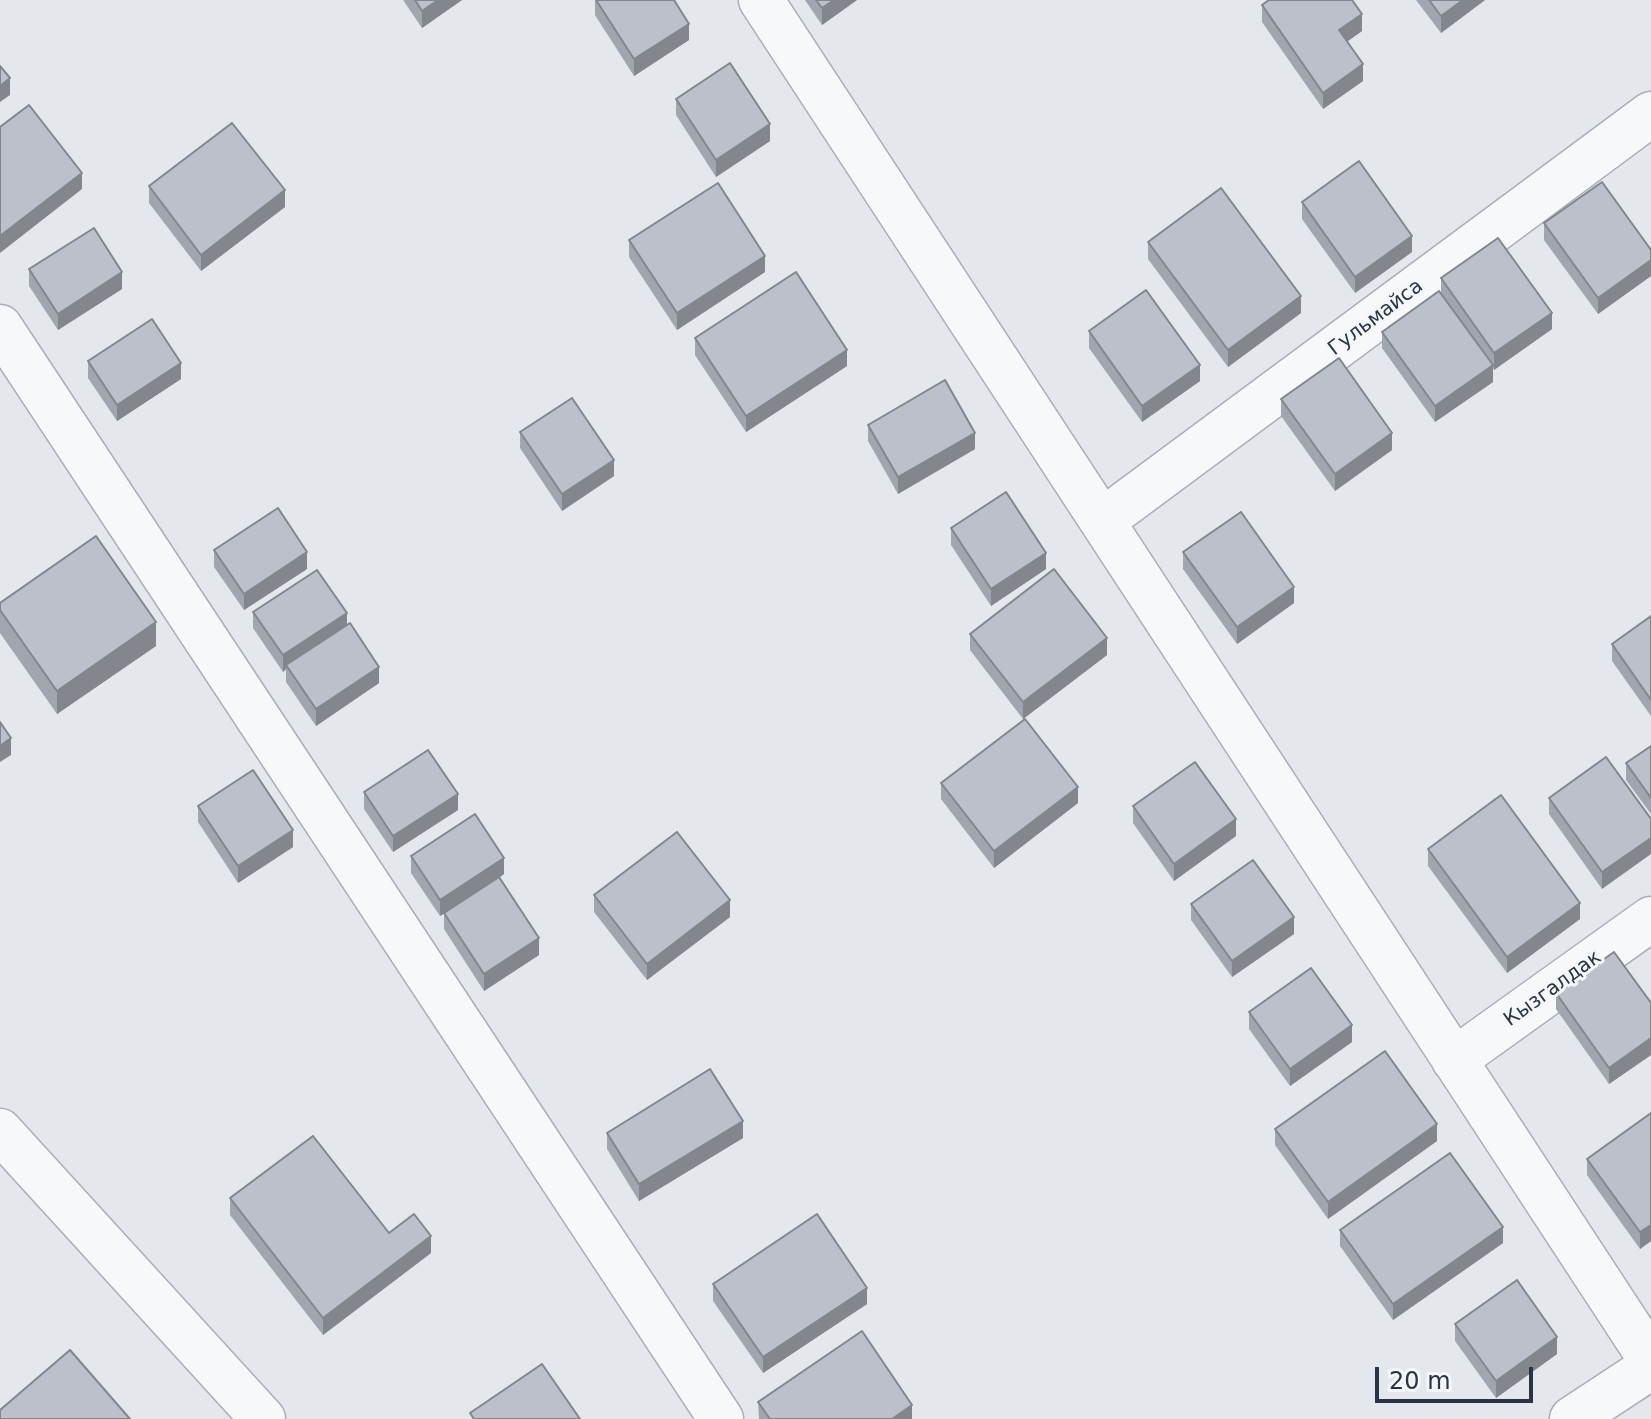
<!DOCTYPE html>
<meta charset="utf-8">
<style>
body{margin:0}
#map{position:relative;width:1651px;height:1419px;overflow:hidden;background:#e4e7ec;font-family:"DejaVu Sans",sans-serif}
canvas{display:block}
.scale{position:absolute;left:1375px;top:1367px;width:158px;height:36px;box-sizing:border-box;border:4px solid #2b3445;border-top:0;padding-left:10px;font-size:24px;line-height:28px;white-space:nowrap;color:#2b3445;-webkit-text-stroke:6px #f4f6f9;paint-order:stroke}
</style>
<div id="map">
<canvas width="1651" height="1419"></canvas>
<div class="scale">20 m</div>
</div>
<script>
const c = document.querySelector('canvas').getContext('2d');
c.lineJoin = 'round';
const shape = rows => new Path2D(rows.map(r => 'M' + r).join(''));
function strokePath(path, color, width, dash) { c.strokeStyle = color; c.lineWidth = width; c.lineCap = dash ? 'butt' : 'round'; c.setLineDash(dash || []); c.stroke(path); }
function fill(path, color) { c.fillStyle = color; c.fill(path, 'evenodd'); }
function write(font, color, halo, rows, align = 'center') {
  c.font = font + ' "DejaVu Sans",sans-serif'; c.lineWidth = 6; c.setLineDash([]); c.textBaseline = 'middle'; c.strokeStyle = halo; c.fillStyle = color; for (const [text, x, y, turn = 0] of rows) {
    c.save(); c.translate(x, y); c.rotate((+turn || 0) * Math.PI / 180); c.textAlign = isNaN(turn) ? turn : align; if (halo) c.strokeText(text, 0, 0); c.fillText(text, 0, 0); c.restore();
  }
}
const minor = shape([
 [761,0,1651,1360],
 [0,327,721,1419],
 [1102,521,1651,114],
 [1454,1060,1651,919],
 [0,1131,263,1419],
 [1572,1419,1651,1367]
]);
const wall = shape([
 [403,0,462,0,422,28],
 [595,0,674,0,689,40,634,76,595,15],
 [805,0,857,0,822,25],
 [1416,0,1485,0,1441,33],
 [1262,5,1362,31,1347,42,1363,81,1323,109,1262,22],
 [676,99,770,141,716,177,676,115],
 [149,186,285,207,201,271,149,203],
 [1302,202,1412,252,1355,293,1302,219],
 [1544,223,1651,250,1651,276,1598,314,1544,240],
 [629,240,765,272,677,330,629,257],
 [1148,242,1301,313,1228,367,1148,259],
 [29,269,122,289,58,330,29,286],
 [1441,278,1552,329,1494,370,1493,368,1493,382,1435,422,1382,348,1382,332,1441,293],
 [1089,331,1200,381,1142,422,1089,348],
 [695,338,847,366,746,432,695,355],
 [88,361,181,379,117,421,88,378],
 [1281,399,1392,450,1335,491,1281,416],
 [868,425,975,449,898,494,868,441],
 [520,432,614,476,562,511,520,448],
 [951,528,1046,569,991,606,951,545],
 [214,550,307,569,244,610,214,567],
 [1183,552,1294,603,1237,644,1183,569],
 [0,603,156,646,57,714,0,633],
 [253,612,347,625,379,683,316,726,286,682,286,669,283,672,253,628],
 [1651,616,1651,716,1612,661,1612,644],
 [970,634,1107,655,1023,719,970,650],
 [1651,746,1651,814,1626,780,1626,763],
 [1606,757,1602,889,1549,814,1549,798],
 [941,783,1078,803,994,868,941,799],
 [364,792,458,810,393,852,364,809],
 [198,806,293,847,238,883,198,822],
 [1133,806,1236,836,1174,881,1133,823],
 [1428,849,1580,919,1507,973,1428,866],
 [411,856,504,874,499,878,539,955,484,991,444,929,444,914,440,916,411,873],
 [594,895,730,917,647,980,594,912],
 [1191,904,1294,934,1232,977,1191,920],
 [1556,993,1651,1003,1651,1055,1609,1084,1556,1009],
 [1249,1012,1352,1042,1290,1086,1249,1029],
 [1651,1113,1651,1241,1640,1249,1587,1175,1587,1159],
 [1275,1129,1437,1141,1328,1219,1275,1145],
 [607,1133,743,1138,639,1201,607,1149],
 [230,1198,389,1233,431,1253,323,1335,230,1215],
 [1340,1230,1503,1243,1393,1320,1340,1246],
 [713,1284,867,1304,763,1373,713,1301],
 [1455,1324,1557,1354,1496,1398,1455,1341],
 [758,1402,912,1419,759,1419]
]);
const shadedWall = shape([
 [438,0,462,0,422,28,422,11],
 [834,0,857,0,822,25,822,8],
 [1463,0,1485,0,1441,33,1441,16],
 [1362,14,1362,31,1339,47,1339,30],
 [689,24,689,40,634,76,634,59],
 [1363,64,1363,81,1323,109,1323,93],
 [10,78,10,95,0,102,0,86],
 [770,124,770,141,716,177,716,160],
 [82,173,82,189,0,253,0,236],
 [285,190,285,207,201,271,201,255],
 [1412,236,1412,252,1355,293,1355,277],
 [765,256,765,272,677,330,677,313],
 [1651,260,1651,276,1598,314,1598,298],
 [122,272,122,289,58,330,58,314],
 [1301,296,1301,313,1228,367,1228,350],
 [1552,313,1552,329,1494,370,1494,353],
 [847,350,847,366,746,432,746,416],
 [181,363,181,379,117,421,117,405],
 [1200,365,1200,381,1142,422,1142,406],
 [1493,365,1493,382,1435,422,1435,406],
 [975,433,975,449,898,494,898,477],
 [1392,433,1392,450,1335,491,1335,474],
 [614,460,614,476,562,511,562,494],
 [307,552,307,569,244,610,244,594],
 [1046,553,1046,569,991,606,991,589],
 [1294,587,1294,603,1237,644,1237,627],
 [347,613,347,630,286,665,286,669,283,672,283,655],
 [156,622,156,646,57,714,57,691],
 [1107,638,1107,655,1023,719,1023,702],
 [379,667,379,683,316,726,316,709],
 [11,738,11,755,0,762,0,746],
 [1078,787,1078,803,994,868,994,851],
 [458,794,458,810,393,852,393,836],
 [1236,819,1236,836,1174,881,1174,864],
 [293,830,293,847,238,883,238,866],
 [1651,838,1651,854,1602,889,1602,872],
 [504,858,504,874,440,916,440,900],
 [730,900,730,917,647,980,647,964],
 [1580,903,1580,919,1507,973,1507,957],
 [1294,917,1294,934,1232,977,1232,961],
 [539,938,539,955,484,991,484,974],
 [1352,1025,1352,1042,1290,1086,1290,1069],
 [1651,1038,1651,1055,1609,1084,1609,1068],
 [743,1121,743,1138,639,1201,639,1184],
 [1437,1124,1437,1141,1328,1219,1328,1202],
 [1651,1225,1651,1241,1640,1249,1640,1232],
 [1503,1227,1503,1243,1393,1320,1393,1304],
 [431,1236,431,1253,323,1335,323,1318],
 [867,1288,867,1304,763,1373,763,1357],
 [1557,1337,1557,1354,1496,1398,1496,1381],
 [912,1405,912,1419,892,1419]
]);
const building = shape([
 [415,0,438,0,422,11,415,0],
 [596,0,674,0,689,24,634,59,596,0],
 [816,0,834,0,822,8,816,0],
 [1269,0,1352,0,1362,14,1339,30,1363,64,1323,93,1262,5,1269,0],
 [1429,0,1463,0,1441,16,1429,0],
 [730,63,770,124,716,160,676,99,730,63],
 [0,66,10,78,0,86,0,66],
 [29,105,82,173,0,236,0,127,29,105],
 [232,123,285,190,201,255,149,186,232,123],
 [1359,161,1412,236,1355,277,1302,202,1359,161],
 [1602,182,1651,250,1651,260,1598,298,1544,223,1602,182],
 [718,183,765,256,677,313,629,240,718,183],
 [1221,188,1301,296,1228,350,1148,242,1221,188],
 [94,228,122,272,58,314,29,269,94,228],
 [1498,238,1552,313,1494,353,1441,278,1498,238],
 [796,272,847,350,746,416,695,338,796,272],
 [1146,290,1200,365,1142,406,1089,331,1146,290],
 [1439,291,1493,365,1435,406,1382,332,1439,291],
 [152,319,181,363,117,405,88,361,152,319],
 [1339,358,1392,433,1335,474,1281,399,1339,358],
 [945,380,975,433,898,477,868,425,945,380],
 [572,398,614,460,562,494,520,432,572,398],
 [1006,492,1046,553,991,589,951,528,1006,492],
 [278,508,307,552,244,594,214,550,278,508],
 [1241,512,1294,587,1237,627,1183,552,1241,512],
 [96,536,156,622,57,691,0,610,0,603,96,536],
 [1054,569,1107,638,1023,702,970,634,1054,569],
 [317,570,347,613,283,655,253,612,317,570],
 [1651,616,1651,700,1612,644,1651,616],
 [350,623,379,667,316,709,286,665,350,623],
 [1025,719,1078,787,994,851,941,783,1025,719],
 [0,722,11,738,0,746,0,722],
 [1651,746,1651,798,1626,763,1651,746],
 [428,750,458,794,393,836,364,792,428,750],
 [1606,757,1651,819,1651,838,1602,872,1549,798,1606,757],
 [1195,762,1236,819,1174,864,1133,806,1195,762],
 [253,770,293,830,238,866,198,806,253,770],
 [1501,795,1580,903,1507,957,1428,849,1501,795],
 [475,814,504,858,440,900,411,856,475,814],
 [677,832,730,900,647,964,594,895,677,832],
 [1253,860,1294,917,1232,961,1191,904,1253,860],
 [499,877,539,938,484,974,444,913,499,877],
 [1614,952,1651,1003,1651,1038,1609,1068,1556,993,1614,952],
 [1311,968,1352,1025,1290,1069,1249,1012,1311,968],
 [1385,1051,1437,1124,1328,1202,1275,1129,1385,1051],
 [710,1069,743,1121,639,1184,607,1133,710,1069],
 [1651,1113,1651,1225,1640,1232,1587,1159,1651,1113],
 [313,1136,389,1233,414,1214,431,1236,323,1318,230,1198,313,1136],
 [1450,1153,1503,1227,1393,1304,1340,1230,1450,1153],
 [817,1214,867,1288,763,1357,713,1284,817,1214],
 [1517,1280,1557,1337,1496,1381,1455,1324,1517,1280],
 [862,1331,912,1405,892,1419,770,1419,758,1402,862,1331],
 [70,1350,130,1419,0,1419,0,1410,70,1350],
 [542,1364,580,1419,474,1419,470,1413,542,1364]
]);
const streetNames = [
 ["Гульмайса",1376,318,-37],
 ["Кызгалдак",1553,989,-36]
];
strokePath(minor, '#a9aeb7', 47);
strokePath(minor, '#f7f8fa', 44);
fill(wall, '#a1a5ae');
fill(shadedWall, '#83868d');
fill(building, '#bbc0ca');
strokePath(building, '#83868d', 2);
write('20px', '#2b3445', '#f4f6f9', streetNames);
</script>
